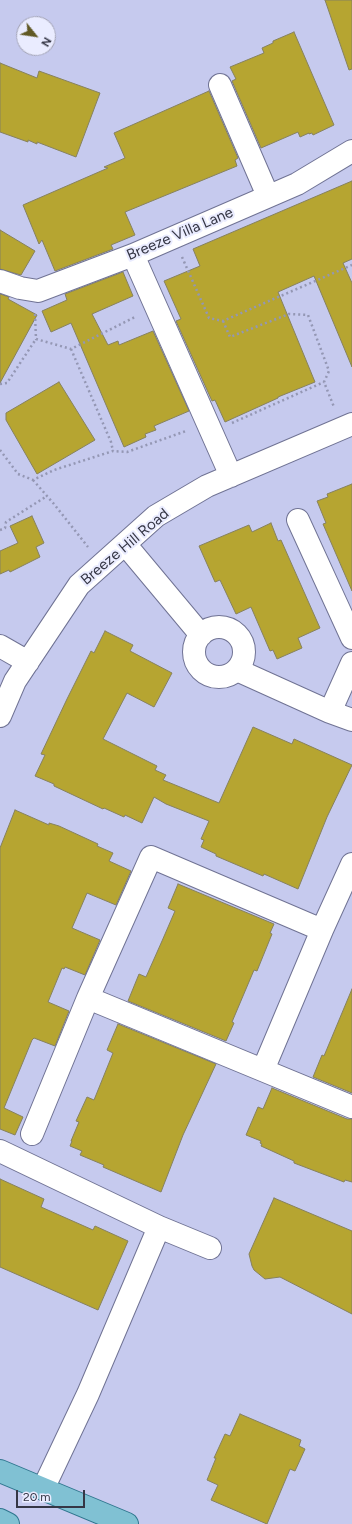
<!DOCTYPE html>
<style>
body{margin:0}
#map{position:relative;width:352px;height:1524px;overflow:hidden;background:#c6caee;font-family:Figtree,sans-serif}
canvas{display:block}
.north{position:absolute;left:16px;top:16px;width:40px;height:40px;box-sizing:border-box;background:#eaecff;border:1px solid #a2a3b5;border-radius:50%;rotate:120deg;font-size:11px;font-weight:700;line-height:16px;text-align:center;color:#353645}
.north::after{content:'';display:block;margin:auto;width:14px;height:18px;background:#615925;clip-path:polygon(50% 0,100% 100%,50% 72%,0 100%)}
.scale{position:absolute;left:16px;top:1490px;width:69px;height:18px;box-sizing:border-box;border:2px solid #353645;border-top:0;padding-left:5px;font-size:12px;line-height:14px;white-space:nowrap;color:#353645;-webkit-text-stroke:3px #eaecff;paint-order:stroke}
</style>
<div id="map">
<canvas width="352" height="1524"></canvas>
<div class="north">N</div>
<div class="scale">20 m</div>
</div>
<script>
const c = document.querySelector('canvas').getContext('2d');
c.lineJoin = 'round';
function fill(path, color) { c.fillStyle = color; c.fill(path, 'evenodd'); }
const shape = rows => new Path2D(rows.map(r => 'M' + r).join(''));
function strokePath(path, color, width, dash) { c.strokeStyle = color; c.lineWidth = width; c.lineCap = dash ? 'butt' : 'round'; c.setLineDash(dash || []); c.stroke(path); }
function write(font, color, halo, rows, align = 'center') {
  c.font = font + ' Figtree,sans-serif'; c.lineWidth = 4; c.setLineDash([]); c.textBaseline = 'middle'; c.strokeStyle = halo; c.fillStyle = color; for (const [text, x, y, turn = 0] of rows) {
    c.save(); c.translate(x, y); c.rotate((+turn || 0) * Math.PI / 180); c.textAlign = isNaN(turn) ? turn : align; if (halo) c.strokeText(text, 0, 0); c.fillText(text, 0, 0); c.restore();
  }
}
const building = shape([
 [325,0,352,0,352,69,349,70,325,0],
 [294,32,334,125,313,135,312,133,309,134,309,133,300,137,298,132,261,148,232,81,236,79,230,67,264,53,262,48,273,43,273,41,294,32],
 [0,63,37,78,39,71,100,93,76,157,37,142,37,144,28,140,28,142,0,132,0,63],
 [209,91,238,158,235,160,237,166,125,212,135,235,111,245,113,249,55,271,42,240,39,244,23,205,108,168,104,167,125,158,114,133,209,91],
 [352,181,352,259,343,263,352,283,352,367,314,276,278,292,315,382,278,397,278,398,225,422,215,400,212,401,176,321,181,319,164,281,200,266,193,249,352,181],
 [0,230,35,251,21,275,0,269,0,230],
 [123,272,133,296,92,314,108,345,118,341,119,345,153,331,189,411,154,426,156,430,145,434,146,437,124,447,71,323,51,332,42,311,67,300,65,294,123,272],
 [0,294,9,297,8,299,37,315,0,383,0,294],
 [59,382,95,440,37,474,6,420,6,413,59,382],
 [352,484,352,591,323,524,326,523,317,501,328,497,327,494,352,484],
 [32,516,44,543,36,547,40,557,10,572,9,570,0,574,0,551,18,543,10,526,32,516],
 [271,523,278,541,281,540,320,628,298,638,302,648,277,659,273,650,270,651,251,607,236,614,220,580,215,582,199,546,249,525,252,532,271,523],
 [105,631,133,645,130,651,172,673,154,707,127,693,103,739,157,766,155,770,166,775,163,780,219,803,253,727,292,744,294,739,352,765,327,817,298,889,264,874,263,876,216,856,216,854,201,847,204,840,201,839,209,821,166,804,154,797,142,823,125,815,124,817,104,808,103,809,54,786,54,784,35,776,45,755,41,754,67,699,91,651,94,653,105,631],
 [15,810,49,825,49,823,59,826,98,844,97,846,113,853,109,861,131,871,116,905,87,893,72,928,100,940,85,975,65,967,64,969,62,968,48,1002,69,1011,55,1046,34,1038,32,1040,4,1108,23,1117,15,1135,0,1129,0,848,15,810],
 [178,884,274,924,270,933,272,934,257,971,254,970,232,1022,234,1023,226,1041,128,1001,139,974,146,977,162,941,175,911,168,908,178,884],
 [352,989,352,1093,313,1077,322,1055,324,1056,352,989],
 [118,1024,216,1064,183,1135,161,1192,103,1167,104,1165,80,1155,82,1151,70,1146,72,1141,71,1141,79,1122,76,1121,87,1097,94,1100,113,1053,107,1050,118,1024],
 [272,1088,347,1119,352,1119,352,1182,345,1180,344,1182,294,1163,294,1161,261,1146,262,1144,260,1143,261,1141,246,1135,258,1107,263,1109,272,1088],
 [0,1179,44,1199,41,1207,93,1230,95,1226,128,1241,98,1310,0,1267,0,1179],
 [274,1198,352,1231,352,1314,280,1277,265,1279,254,1270,252,1266,249,1254,274,1198],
 [240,1414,301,1440,299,1446,305,1449,295,1471,290,1469,267,1524,211,1500,218,1485,207,1480,216,1458,214,1458,225,1434,230,1436,240,1414]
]);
const path = shape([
 [182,257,209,318,223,321,352,265],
 [35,314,36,339,71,349,135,317],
 [223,321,230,337,289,314,308,315,329,371,324,382,334,407],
 [71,349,111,442,113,451],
 [0,384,7,383,36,339],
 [232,423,324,382],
 [0,450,18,474,33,480,54,470,113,451,127,452,186,431],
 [33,480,54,504,88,547],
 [0,530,5,528,6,522,47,496]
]);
const minor = shape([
 [220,85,268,196],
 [133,255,231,476],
 [0,281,20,288,38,291,133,255,297,184,352,151],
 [298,520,352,638],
 [125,544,201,635],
 '194 652a25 25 0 1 1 50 0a25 25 0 1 1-50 0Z',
 [0,646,28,662],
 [237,670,330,712,352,663],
 [330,712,352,720],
 [0,716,15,681,79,585,156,516,207,486,352,424],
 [352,864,322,930,151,857,88,998,352,1107],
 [263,1070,322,930],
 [32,1134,88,998],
 [0,1151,159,1227,88,1394,43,1489],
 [159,1227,210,1248]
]);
const major = shape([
 [0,1471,127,1524],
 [0,1520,8,1524]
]);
const streetNames = [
 ["Breeze Villa Lane",180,234,-23],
 ["Breeze Hill Road",125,547,-40]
];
fill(building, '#b6a531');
strokePath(building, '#86815e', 1);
strokePath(minor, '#707394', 24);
strokePath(major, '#2f768e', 24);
strokePath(path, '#9497b4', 2.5, [2, 3]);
strokePath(minor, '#fff', 22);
strokePath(major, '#80c1d3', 22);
write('15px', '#353645', '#eaecff', streetNames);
</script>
